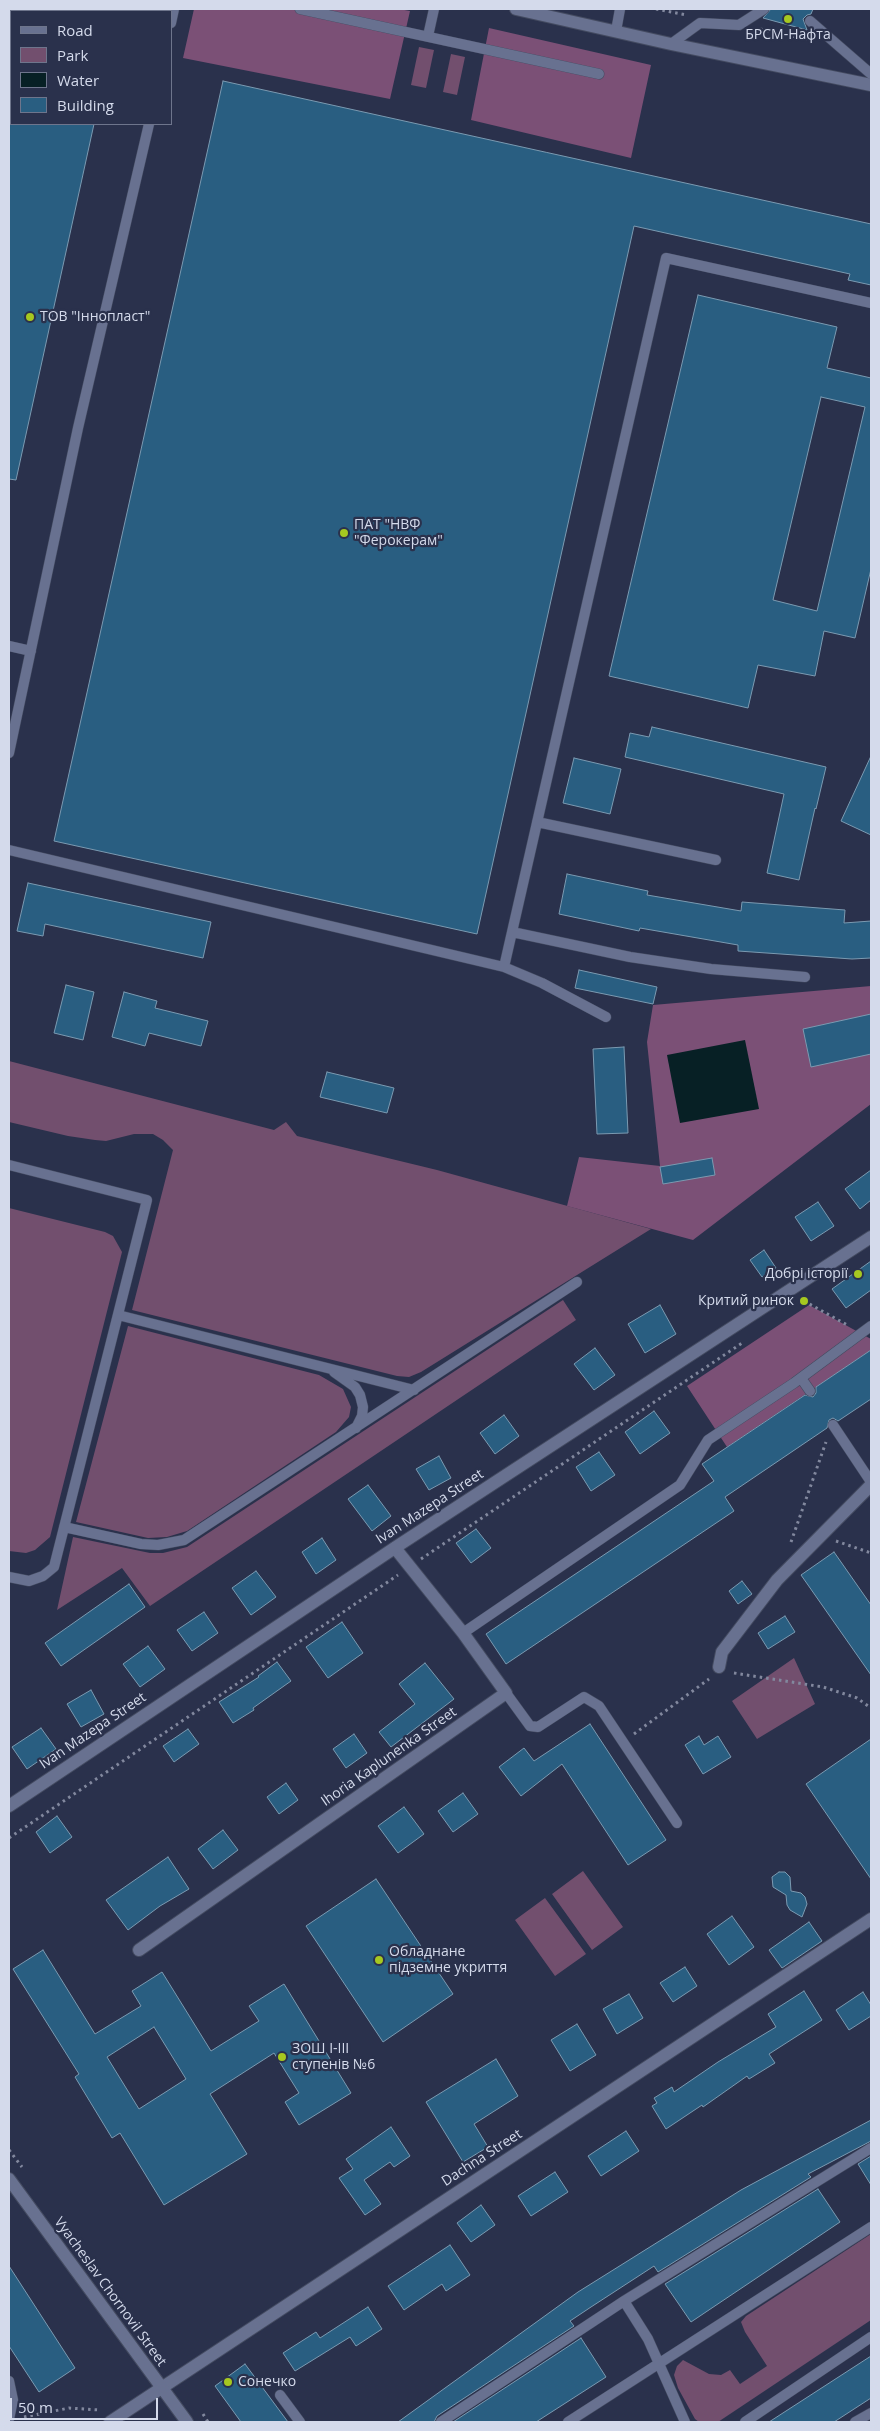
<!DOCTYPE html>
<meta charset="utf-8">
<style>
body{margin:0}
#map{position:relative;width:880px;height:2431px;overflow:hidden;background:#2a314c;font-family:"Open Sans",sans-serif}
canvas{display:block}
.frame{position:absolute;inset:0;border:10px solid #d4daeb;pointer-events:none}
.legend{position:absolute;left:10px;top:10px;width:162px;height:115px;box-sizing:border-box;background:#2a314c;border:1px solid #6e758c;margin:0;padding:6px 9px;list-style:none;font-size:15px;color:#d4daeb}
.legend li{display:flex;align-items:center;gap:10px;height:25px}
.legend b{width:25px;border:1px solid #6e758c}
.scale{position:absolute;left:10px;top:2398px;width:148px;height:22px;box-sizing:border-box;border:2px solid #d4daeb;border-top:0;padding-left:6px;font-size:15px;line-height:18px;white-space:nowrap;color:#d4daeb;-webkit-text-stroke:4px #2a314c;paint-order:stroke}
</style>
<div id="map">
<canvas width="880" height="2431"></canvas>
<div class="frame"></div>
<ul class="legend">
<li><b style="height:6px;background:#687190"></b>Road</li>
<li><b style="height:14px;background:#724f6e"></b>Park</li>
<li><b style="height:14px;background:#072025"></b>Water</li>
<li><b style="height:14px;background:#295e81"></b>Building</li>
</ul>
<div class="scale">50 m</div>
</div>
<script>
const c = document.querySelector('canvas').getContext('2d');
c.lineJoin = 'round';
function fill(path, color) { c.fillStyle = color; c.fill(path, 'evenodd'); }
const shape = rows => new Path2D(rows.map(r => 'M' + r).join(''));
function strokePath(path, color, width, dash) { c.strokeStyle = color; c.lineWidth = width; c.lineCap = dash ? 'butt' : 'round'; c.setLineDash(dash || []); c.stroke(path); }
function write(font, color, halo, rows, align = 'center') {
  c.font = font + ' "Open Sans",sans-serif'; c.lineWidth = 4.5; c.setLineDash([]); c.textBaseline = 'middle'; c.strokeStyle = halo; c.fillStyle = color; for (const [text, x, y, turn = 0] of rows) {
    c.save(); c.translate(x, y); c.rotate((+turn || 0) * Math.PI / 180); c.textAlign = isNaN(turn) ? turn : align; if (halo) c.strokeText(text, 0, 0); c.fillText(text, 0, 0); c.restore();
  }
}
const green = shape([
 [419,47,434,50,426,88,411,85],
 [451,54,465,57,457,95,443,92],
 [9,1061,274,1130,286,1122,297,1136,437,1170,651,1229,421,1372,409,1377,397,1376,132,1310,173,1150,163,1140,153,1134,134,1134,106,1141,95,1140,68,1136,9,1122],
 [9,1208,105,1232,113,1236,122,1252,50,1537,35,1550,26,1553,9,1551],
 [563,1300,576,1320,150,1606,122,1568,57,1610,73,1537,150,1553,163,1553,187,1547],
 [128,1326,319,1375,343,1389,351,1407,349,1417,336,1432,187,1531,167,1537,148,1538,76,1522],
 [794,1658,815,1704,757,1739,732,1701],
 [583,1871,623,1927,592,1950,552,1894],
 [545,1898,586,1954,555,1976,515,1920],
 [871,2234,871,2320,718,2422,699,2422,695,2419,678,2388,674,2375,677,2366,683,2360,709,2374,721,2375,730,2370,740,2384,767,2366,745,2332,741,2322,746,2316]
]);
const forest = shape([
 [9,9,162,9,161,11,11,11,11,17,9,17],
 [194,9,399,9,410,11,390,99,183,58],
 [489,28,651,65,631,158,471,120],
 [871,986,871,1104,693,1240,567,1206,579,1157,660,1166,647,1042,653,1005],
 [809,1305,871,1339,871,1350,727,1447,687,1386]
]);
const water = shape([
 [745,1040,759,1109,680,1123,667,1055]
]);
const building = shape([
 [771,9,813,9,811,14,807,15,803,19,807,30,763,18,771,9],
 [223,81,871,224,871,285,848,280,850,274,634,226,477,934,54,841,223,81],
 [9,124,94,124,16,480,9,479,9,124],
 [698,295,837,327,827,368,871,378,871,569,855,638,824,631,815,676,758,665,748,708,609,676,698,295],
 [821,397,865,407,817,611,773,600,821,397],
 [652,727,826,767,816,809,815,808,799,880,767,873,784,794,625,757,630,733,649,737,652,727],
 [871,756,871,835,841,821,871,756],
 [574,758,621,769,610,814,563,803,574,758],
 [567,874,648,891,647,895,741,911,742,902,845,910,844,923,871,921,871,958,852,959,738,951,738,945,640,928,639,931,559,914,567,874],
 [28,883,211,922,203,958,45,924,43,936,17,931,28,883],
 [579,970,657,987,653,1004,575,988,579,970],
 [66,985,94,992,83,1040,54,1033,66,985],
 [124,992,157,1001,155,1008,208,1021,201,1046,149,1033,145,1046,112,1037,124,992],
 [871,1014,871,1054,811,1067,803,1029,871,1014],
 [624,1047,628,1133,597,1134,593,1049,624,1047],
 [327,1072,394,1088,387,1113,320,1097,327,1072],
 [712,1158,715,1175,663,1184,660,1167,712,1158],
 [871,1170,871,1200,860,1209,845,1189,871,1170],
 [818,1202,834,1226,811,1241,795,1217,818,1202],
 [764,1250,776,1268,762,1277,750,1260,764,1250],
 [871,1261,871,1290,846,1308,832,1289,871,1261],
 [660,1305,676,1334,645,1353,628,1324,660,1305],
 [595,1348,615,1375,594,1390,574,1364,595,1348],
 [871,1350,871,1399,838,1421,833,1418,829,1420,827,1428,725,1497,734,1511,506,1664,486,1634,714,1481,702,1464,805,1395,813,1397,816,1393,816,1387,871,1350],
 [654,1411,670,1433,640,1454,625,1432,654,1411],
 [504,1415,519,1436,495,1454,480,1433,504,1415],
 [599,1452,615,1475,591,1491,576,1467,599,1452],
 [439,1456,451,1478,429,1490,416,1469,439,1456],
 [368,1485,391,1516,372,1531,348,1499,368,1485],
 [476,1529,491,1548,471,1563,456,1543,476,1529],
 [322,1538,336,1560,316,1574,302,1552,322,1538],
 [834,1552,871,1605,871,1675,801,1575,834,1552],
 [256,1571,276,1597,251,1615,232,1588,256,1571],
 [742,1581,752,1594,738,1604,729,1591,742,1581],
 [129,1584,145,1607,61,1666,45,1643,129,1584],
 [204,1612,218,1633,192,1651,177,1630,204,1612],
 [785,1616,795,1632,768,1649,758,1633,785,1616],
 [342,1622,363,1653,328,1678,306,1647,342,1622],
 [148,1646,165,1669,140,1687,123,1664,148,1646],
 [277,1662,291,1681,253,1708,254,1710,233,1723,219,1702,259,1677,258,1676,277,1662],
 [425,1663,454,1699,391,1747,379,1732,415,1704,399,1684,425,1663],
 [91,1690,104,1714,81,1727,67,1704,91,1690],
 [590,1724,666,1840,628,1865,562,1764,521,1796,499,1767,524,1748,534,1761,590,1724],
 [41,1728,56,1749,27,1769,12,1747,41,1728],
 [188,1729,199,1744,174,1762,163,1746,188,1729],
 [354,1734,367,1753,346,1768,333,1749,354,1734],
 [699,1736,704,1745,718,1736,731,1757,703,1774,685,1745,699,1736],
 [871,1739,871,1879,806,1784,871,1739],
 [286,1783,298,1800,279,1814,267,1797,286,1783],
 [463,1793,478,1814,453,1832,438,1811,463,1793],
 [404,1807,424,1834,398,1853,378,1826,404,1807],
 [57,1816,72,1837,50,1853,36,1832,57,1816],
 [223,1830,238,1850,213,1869,198,1849,223,1830],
 [168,1857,189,1889,160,1906,128,1930,106,1900,168,1857],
 [779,1872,785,1872,790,1877,791,1891,801,1893,805,1897,807,1904,802,1917,790,1910,787,1905,786,1895,773,1887,772,1877,779,1872],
 [376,1879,453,1994,383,2042,306,1926,376,1879],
 [732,1916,754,1947,729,1965,707,1934,732,1916],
 [809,1922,822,1941,782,1968,769,1950,809,1922],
 [43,1950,95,2034,141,2006,132,1991,162,1972,211,2051,259,2021,249,2006,284,1984,351,2093,299,2125,285,2102,299,2093,274,2053,210,2094,247,2154,164,2205,120,2133,112,2138,75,2077,79,2074,13,1969,43,1950],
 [154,2027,186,2079,139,2109,107,2057,154,2027],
 [685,1967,697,1986,673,2002,660,1983,685,1967],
 [804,1991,822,2020,769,2054,775,2063,749,2079,747,2076,703,2107,702,2105,666,2129,652,2106,657,2103,654,2098,672,2087,674,2092,718,2062,776,2027,768,2014,804,1991],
 [863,1992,871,2005,871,2016,849,2030,836,2010,863,1992],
 [629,1994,643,2018,617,2034,603,2009,629,1994],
 [577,2024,596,2055,570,2071,551,2040,577,2024],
 [496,2059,518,2096,474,2124,488,2147,463,2162,426,2102,496,2059],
 [871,2120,871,2141,808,2174,811,2177,658,2272,654,2266,591,2307,570,2321,574,2326,437,2416,434,2422,398,2422,578,2292,741,2190,871,2120],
 [391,2127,410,2156,394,2167,390,2162,364,2180,381,2204,365,2215,339,2178,353,2169,346,2159,391,2127],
 [626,2131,639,2151,601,2176,588,2156,626,2131],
 [871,2156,871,2185,858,2164,871,2156],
 [555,2172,568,2192,531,2216,518,2196,555,2172],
 [818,2189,840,2222,691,2322,665,2284,818,2189],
 [481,2205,495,2225,471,2242,457,2223,481,2205],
 [450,2245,470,2275,446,2291,442,2284,404,2310,388,2286,450,2245],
 [9,2266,75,2368,39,2392,9,2346,9,2266],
 [368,2307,382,2329,356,2346,350,2337,295,2371,283,2353,316,2332,320,2338,368,2307],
 [581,2338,606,2377,536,2422,453,2422,581,2338],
 [871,2356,871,2398,834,2422,769,2422,871,2356],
 [245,2364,288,2422,241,2422,215,2386,245,2364]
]);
const path = shape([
 [656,9,687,15],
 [760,29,810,40],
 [804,1301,849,1326],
 [836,1541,871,1553],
 [791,1542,826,1442],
 [421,1559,742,1343],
 [734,1673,823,1687,857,1698,871,1708],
 [634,1734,709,1679],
 [9,1838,398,1575],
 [9,2150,22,2167],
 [203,2414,208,2422],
 [24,2417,69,2408,100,2410]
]);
const service = shape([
 [300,9,599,74],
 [810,21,871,74],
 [171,23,174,9],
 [616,31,620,9],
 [428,36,434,9],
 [671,44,700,23,739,25,764,9],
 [9,646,31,651],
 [9,753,78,428,149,124],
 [537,822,716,860],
 [9,850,504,967,666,258,871,303],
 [512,932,630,957,711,969,805,977],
 [504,967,542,983,606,1017],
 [9,1165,147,1200,54,1567,43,1576,29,1581,9,1577],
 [118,1315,414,1390],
 [334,1372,355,1387,360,1395,363,1407,362,1416,356,1428],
 [801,1378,810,1391],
 [833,1425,871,1482],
 [64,1527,141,1544,158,1545,184,1540,577,1282],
 [463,1633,680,1485,708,1440,794,1383,871,1326],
 [506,1693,530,1726,538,1727,584,1697,599,1706,677,1823],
 [624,2301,648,2339,685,2422],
 [9,2381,13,2400,9,2419],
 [280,2395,300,2422],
 [441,2422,624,2301,871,2148],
 [568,2422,871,2227],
 [745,2422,871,2337],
 [855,2422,871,2413]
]);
const minor = shape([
 [719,1667,722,1652,777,1580,871,1485],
 [139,1950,506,1693,463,1633,395,1548],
 [110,2422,871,1919]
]);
const tertiary = shape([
 [516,9,671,44,871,85],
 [9,1806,399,1545,871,1237],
 [9,2179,187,2422]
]);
const markers = [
 [788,19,5,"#a6c820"],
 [30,317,5,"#a6c820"],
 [344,533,5,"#a6c820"],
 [858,1274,5,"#a6c820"],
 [804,1301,5,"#a6c820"],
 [379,1960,5,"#a6c820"],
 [282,2057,5,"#a6c820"],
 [228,2382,5,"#a6c820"]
];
const poiNames = [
 ["БРСМ-Нафта",788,35,"center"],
 ["ТОВ \"Іннопласт\"",40,317],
 ["ПАТ \"НВФ",354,525],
 ["\"Ферокерам\"",354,541],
 ["Добрі історії",848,1274,"right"],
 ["Критий ринок",794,1301,"right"],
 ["Обладнане",389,1952],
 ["підземне укриття",389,1968],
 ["ЗОШ І-ІІІ",292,2049],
 ["ступенів №6",292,2065],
 ["Сонечко",238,2382]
];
const streetNames = [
 ["Ivan Mazepa Street",430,1507,-33],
 ["Ivan Mazepa Street",93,1731,-34],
 ["Ihoria Kaplunenka Street",389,1757,-35],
 ["Dachna Street",482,2158,-33],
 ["Vyacheslav Chornovil Street",110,2292,54]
];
fill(green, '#724f6e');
fill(forest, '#7b5076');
fill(water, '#072025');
fill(building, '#295e81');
strokePath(building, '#7b9ab1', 1);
strokePath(service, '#444b61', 11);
strokePath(minor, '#444b61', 14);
strokePath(tertiary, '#444b61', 14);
strokePath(path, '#82889e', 3, [2.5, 4]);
strokePath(service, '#687190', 10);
strokePath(minor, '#687190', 12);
strokePath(tertiary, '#687190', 12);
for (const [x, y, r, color] of markers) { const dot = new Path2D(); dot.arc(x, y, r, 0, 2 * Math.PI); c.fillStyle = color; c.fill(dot); strokePath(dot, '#2a314c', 2); }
write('14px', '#d4daeb', '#2a314c', poiNames, 'left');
write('14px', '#d4daeb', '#2a314c', streetNames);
</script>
